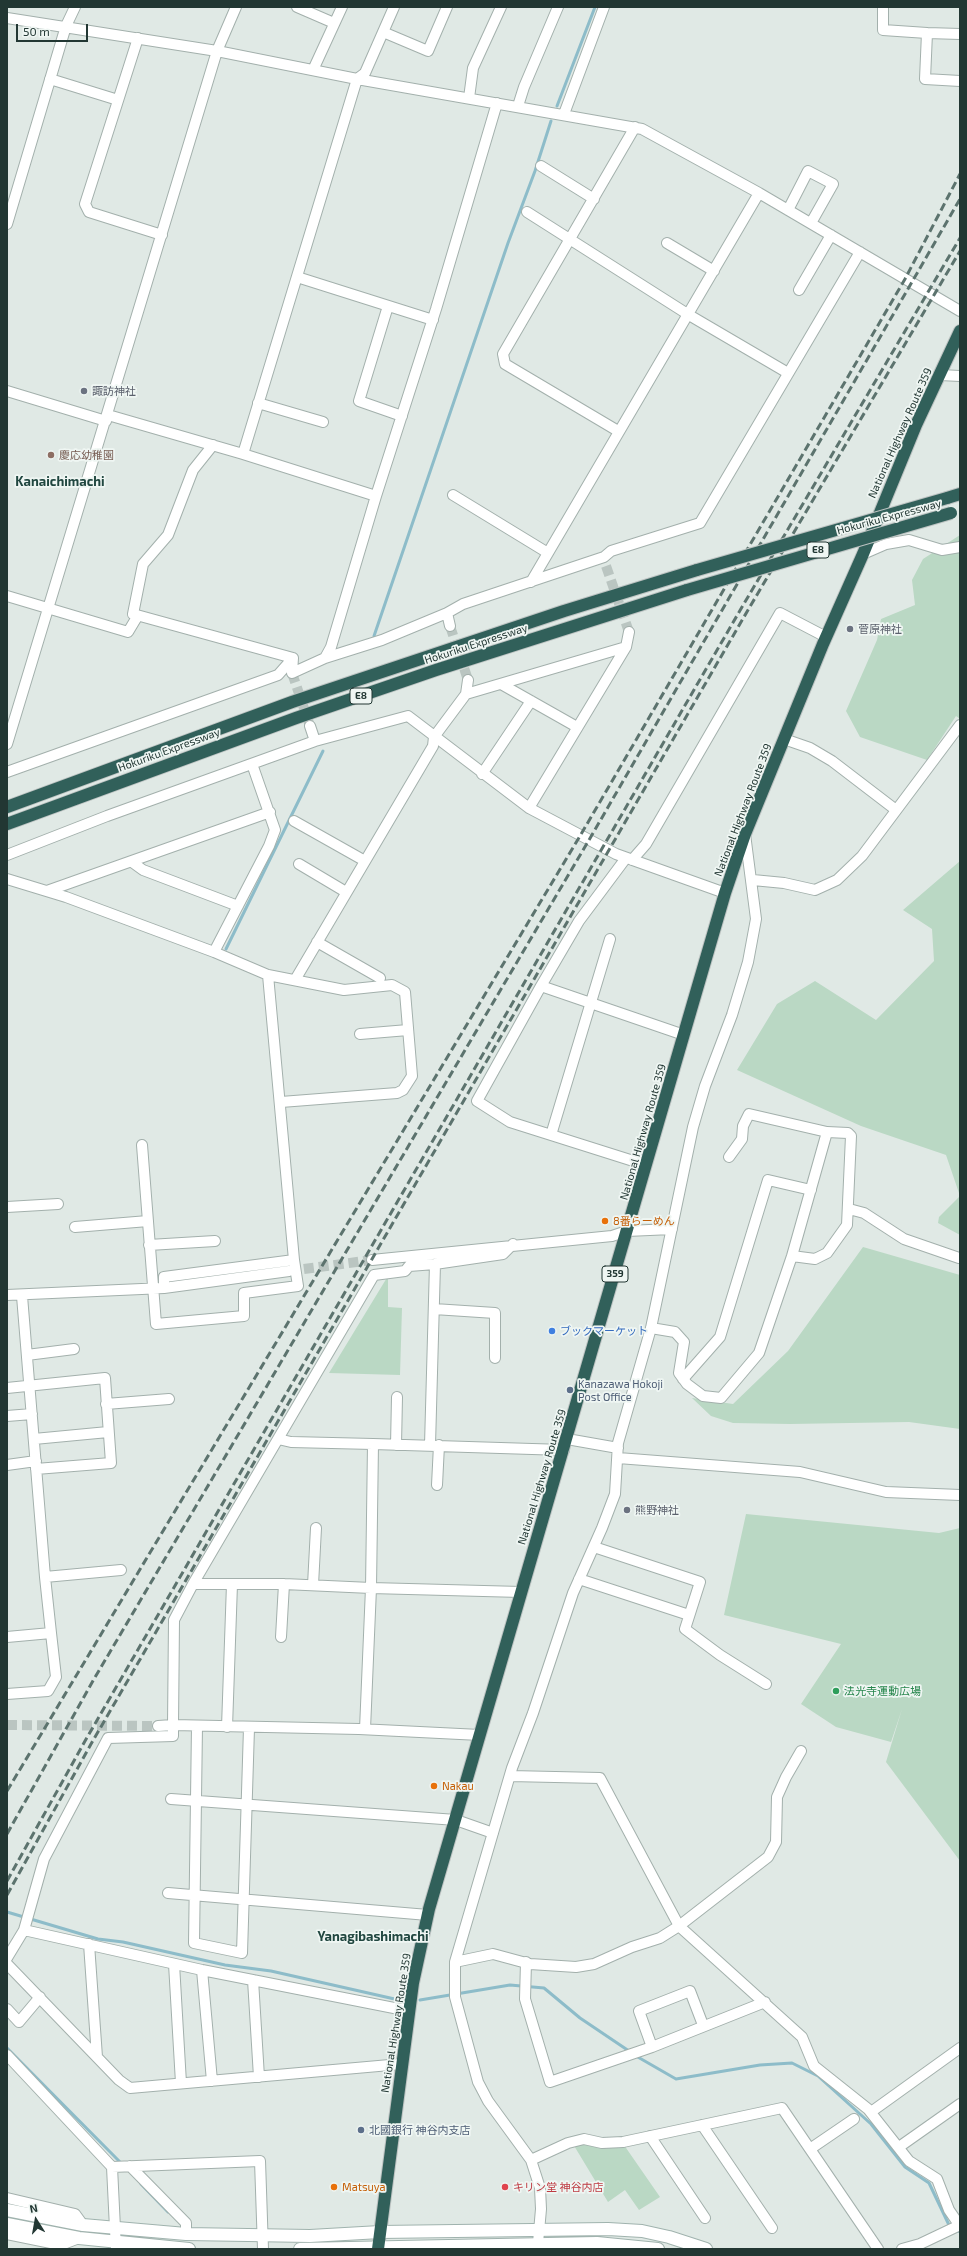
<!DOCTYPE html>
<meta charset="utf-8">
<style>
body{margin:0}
#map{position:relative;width:967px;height:2256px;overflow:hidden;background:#e0e9e5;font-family:"Exo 2",sans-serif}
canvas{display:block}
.frame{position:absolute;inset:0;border:8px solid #223733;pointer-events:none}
.north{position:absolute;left:16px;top:2200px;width:40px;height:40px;-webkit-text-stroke:3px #eff6f3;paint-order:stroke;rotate:349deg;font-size:11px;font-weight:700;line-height:16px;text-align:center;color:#223733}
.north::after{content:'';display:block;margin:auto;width:14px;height:18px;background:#223733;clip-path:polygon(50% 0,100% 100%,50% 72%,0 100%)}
.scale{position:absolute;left:16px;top:24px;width:72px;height:18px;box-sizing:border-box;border:2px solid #223733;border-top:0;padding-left:5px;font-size:12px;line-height:14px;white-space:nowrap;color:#223733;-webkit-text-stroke:3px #eff6f3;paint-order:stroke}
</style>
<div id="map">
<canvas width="967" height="2256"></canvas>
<div class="frame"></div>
<div class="north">N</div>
<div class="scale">50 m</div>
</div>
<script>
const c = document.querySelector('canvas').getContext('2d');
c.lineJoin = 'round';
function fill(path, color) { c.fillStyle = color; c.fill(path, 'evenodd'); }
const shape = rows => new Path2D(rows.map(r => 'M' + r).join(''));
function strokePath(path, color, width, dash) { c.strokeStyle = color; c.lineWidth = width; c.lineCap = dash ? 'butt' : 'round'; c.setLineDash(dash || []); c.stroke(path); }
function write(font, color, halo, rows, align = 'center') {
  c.font = font + ' "Exo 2","Noto Sans JP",sans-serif'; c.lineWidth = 3.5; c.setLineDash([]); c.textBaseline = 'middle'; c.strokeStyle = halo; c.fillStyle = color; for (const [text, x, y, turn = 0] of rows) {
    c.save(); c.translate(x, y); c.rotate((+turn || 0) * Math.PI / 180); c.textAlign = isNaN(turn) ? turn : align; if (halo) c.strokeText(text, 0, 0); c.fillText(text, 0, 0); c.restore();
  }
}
const green = shape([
 [960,535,960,719,956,716,927,760,860,737,846,711,877,640,881,619,915,605,912,580,923,559],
 [960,861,960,1196,946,1155,861,1126,737,1070,777,1004,815,981,876,1020,934,961,932,929,903,910],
 [960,1196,960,1235,938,1223,939,1217],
 [863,1247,960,1275,960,1429,909,1422,790,1424,733,1423,711,1416,692,1398,733,1404,788,1351],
 [388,1276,388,1307,402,1308,400,1375,329,1373],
 [746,1514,939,1533,960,1528,960,1861,886,1762,902,1709,891,1742,836,1727,801,1704,841,1644,724,1615],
 [584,2142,624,2145,660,2197,639,2210,625,2190,608,2202,573,2144]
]);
const stream = shape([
 [557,106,595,7],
 [374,636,508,243,535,171,551,121],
 [226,949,323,751],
 [7,1912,98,1939,123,1942,225,1965,271,1971,399,2000],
 [420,2000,510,1985,544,1988,580,2018,629,2051],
 [7,2048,122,2164],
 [636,2056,676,2079,760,2065,792,2063,818,2076,871,2124,905,2167,929,2183,949,2225,960,2232],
 [141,2184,168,2212]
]);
const streetTunnel = shape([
 [606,566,629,632],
 [450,626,468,680],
 [292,673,310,726],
 [289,1271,372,1260],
 [7,1725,158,1726]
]);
const street = shape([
 [297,7,334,23],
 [883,7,883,30,927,33,925,79,960,81],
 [7,18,217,51,236,7],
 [383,32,428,51,447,7],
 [927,33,960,34],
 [138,38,85,204,89,212,162,235],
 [313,70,342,7],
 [50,79,118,100],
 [469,98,473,68,501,7],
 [518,106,524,87,558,7],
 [564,114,604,7],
 [541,166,594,199],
 [788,210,808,171,833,184,811,223],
 [527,212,689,315,788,373],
 [7,224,66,26,75,7],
 [667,243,714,271],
 [297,277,433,320],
 [799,290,831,235],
 [388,306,359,401,402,416],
 [940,375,960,376],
 [7,391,106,421],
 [258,403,323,422],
 [108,415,243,454,376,496],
 [618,431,505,364,503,354,635,127],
 [213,445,193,470,168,535,143,564,133,614,293,658],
 [243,454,357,79,365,73,394,7],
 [453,495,548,553],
 [863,554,886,544,909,540,942,550,960,547],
 [531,582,759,193],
 [7,596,128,632,137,617],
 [447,613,450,626],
 [293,658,292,673,325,658,382,640,447,613,463,604,604,557,611,551,700,523,860,252],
 [325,658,331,647,376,496,436,309,497,103],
 [501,684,577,727],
 [466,694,626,647],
 [310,726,315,741],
 [784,739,810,748,832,761,896,810],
 [7,744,217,51,357,79,642,129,759,193,960,311],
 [7,772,278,675,293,658],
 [482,774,531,701],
 [529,808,626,647,629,632],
 [294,821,365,861],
 [7,855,107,816,315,741,408,716,529,808,616,854,725,893],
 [632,860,646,844,780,613,826,637],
 [132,862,143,870,238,906],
 [299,864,346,892],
 [7,879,66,897,214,952,268,975,344,990,392,985,405,992,412,1076,403,1090,397,1093,281,1102],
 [753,880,784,883,815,890,837,880,862,856,960,725],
 [47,891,270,812],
 [317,942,380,978],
 [214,952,269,846,275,830,252,764],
 [295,980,433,746,434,737,466,694,468,680],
 [541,986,579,921,626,858],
 [360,1034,408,1030],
 [551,1135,610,939],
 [142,1145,156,1324,244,1316,244,1293,298,1286,294,1260],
 [646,1165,510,1122,477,1101,541,986,684,1035],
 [7,1207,58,1204],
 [849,1209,864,1213,904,1239,959,1258],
 [75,1227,148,1221],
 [149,1245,215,1241],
 [792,1256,815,1259,827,1253,847,1225,851,1136,848,1133,827,1132],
 [372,1260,612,1236,627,1231,672,1229],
 [435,1264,409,1266,405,1271,374,1275,193,1584,174,1620,173,1725,359,1729,480,1735],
 [164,1288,164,1277,294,1260,268,975],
 [7,1295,164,1288,289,1271],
 [434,1309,495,1313,495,1358],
 [651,1328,675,1332,684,1342,679,1373,687,1384,703,1396,721,1398,759,1353,792,1256,827,1132,749,1114,743,1126,742,1139,729,1157],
 [27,1355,74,1349],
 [683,1379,720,1337,768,1180,811,1190],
 [7,1388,105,1378,111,1463,36,1469],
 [106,1404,169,1399],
 [7,1416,32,1414],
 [34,1439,108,1432],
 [278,1439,291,1442,373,1444],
 [567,1439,618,1448],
 [396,1445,397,1397],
 [430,1445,435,1264,503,1254,513,1244],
 [618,1458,800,1472,886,1492,960,1495],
 [7,1465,36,1461],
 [437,1485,439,1445],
 [594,1547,700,1582,685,1629,720,1655,766,1684],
 [45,1577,121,1570],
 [579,1579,689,1615],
 [193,1584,284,1584,371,1588,521,1592],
 [313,1585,316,1528],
 [7,1637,51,1633,45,1577,22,1296],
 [281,1637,284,1584],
 [7,1694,48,1691,56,1677,51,1633],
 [197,1726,194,1943,242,1953,249,1728],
 [227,1727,232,1584],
 [365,1729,371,1588,373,1444,564,1450],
 [510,1776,600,1778,679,1926,802,2037,814,2066,868,2109,909,2161,937,2179,949,2210,960,2226],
 [171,1799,456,1820,493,1833],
 [168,1893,428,1915],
 [24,1930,44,1859,108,1738,173,1736,173,1725,158,1726],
 [89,1944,97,2057],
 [7,1958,24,1930,202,1970,399,2009,409,2009],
 [455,1962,493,1954,530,1964,576,1967,594,1964,632,1947,660,1938,679,1926,768,1857,776,1842,777,1797,786,1777,801,1751],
 [526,1962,525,1999,550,2082,652,2047,765,2002],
 [7,1964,119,2080,130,2088,401,2064],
 [174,1964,181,2083],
 [202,1970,212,2081],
 [253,1980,259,2077],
 [7,2009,19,2022,40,1997],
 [652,2047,639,2011,690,1991,703,2025],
 [7,2055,112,2167],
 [871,2112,960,2048],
 [702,2125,772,2228],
 [650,2136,705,2218],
 [899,2147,960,2104],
 [810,2149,854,2119],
 [531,2160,568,2143,584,2139,602,2143,623,2142,782,2108,878,2249],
 [130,2166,186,2223,186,2234],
 [7,2198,75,2214,83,2225],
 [7,2234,56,2244,66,2243,79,2238],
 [538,2243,541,2209,540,2188,531,2160,488,2101,478,2082,455,1997,455,1962,512,1768,533,1713,573,1593,602,1528,615,1494,618,1443,651,1328,693,1127,705,1086,732,1015,748,962,756,919,745,834],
 [116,2249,112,2167,260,2161,263,2249],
 [902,2249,920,2244,960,2225]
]);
const secondary = shape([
 [7,2210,83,2225,186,2234,310,2236,380,2232,608,2229,642,2231,669,2237,706,2249],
 [7,2224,79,2238,189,2249],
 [300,2249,597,2243,658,2249]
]);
const highway = shape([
 [947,498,960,494],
 [7,807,292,702,564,611,697,570],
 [7,824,296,718,436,670,687,590],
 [378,2249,413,1983,429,1909,725,893,745,834,823,644,863,554,916,425,960,331]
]);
const rail = shape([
 [7,1791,580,836,905,279,960,174],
 [7,1834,94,1679,589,840,960,199],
 [7,1881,85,1741,742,607,960,238],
 [7,1895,91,1744,748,610,960,251]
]);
const highwayBridge = shape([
 [697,570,947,498],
 [687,590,951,513]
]);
const markers = [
 [84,391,4,"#6b7280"],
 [51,455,4,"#8d6e63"],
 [850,629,4,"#6b7280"],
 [605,1221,4,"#e8710a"],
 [552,1331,4,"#3f7fe0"],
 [570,1390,4,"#5c6f8a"],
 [627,1510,4,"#6b7280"],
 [836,1691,4,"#2e9e5b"],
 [434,1786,4,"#e8710a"],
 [361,2130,4,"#5c6f8a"],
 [334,2187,4,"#e8710a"],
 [505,2187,4,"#e0444e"]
];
const shields = [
 [818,550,22],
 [361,696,22],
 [615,1274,26]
];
const shieldNames = [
 ["E8",818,550],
 ["E8",361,696],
 ["359",615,1274]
];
const worshipNames = [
 ["諏訪神社",92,391],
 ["菅原神社",858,629],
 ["熊野神社",635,1510]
];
const streetNames = [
 ["National Highway Route 359",900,433,-66],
 ["Hokuriku Expressway",889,517,-15],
 ["Hokuriku Expressway",476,644,-18],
 ["Hokuriku Expressway",169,750,-20],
 ["National Highway Route 359",743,810,-69],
 ["National Highway Route 359",643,1132,-74],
 ["National Highway Route 359",542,1477,-73],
 ["National Highway Route 359",396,2023,-81]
];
const educationNames = [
 ["慶応幼稚園",59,455]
];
const foodNames = [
 ["8番らーめん",613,1221],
 ["Nakau",442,1786],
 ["Matsuya",342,2187]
];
const shopNames = [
 ["ブックマーケット",560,1331]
];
const serviceNames = [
 ["Kanazawa Hokoji",578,1384],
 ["Post Office",578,1397],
 ["北國銀行 神谷内支店",369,2130]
];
const leisureNames = [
 ["法光寺運動広場",844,1691]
];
const healthNames = [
 ["キリン堂 神谷内店",513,2187]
];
const quarterNames = [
 ["Kanaichimachi",60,482],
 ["Yanagibashimachi",373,1937]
];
fill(green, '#bad8c4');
strokePath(stream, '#8dbcc9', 3);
strokePath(streetTunnel, '#bac5c1', 10, [10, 5]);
strokePath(street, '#a3b0ac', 12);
strokePath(secondary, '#a0b3ae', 14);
strokePath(highway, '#bdc3c2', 14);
strokePath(street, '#fff', 10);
strokePath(secondary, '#fff', 12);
strokePath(highway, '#31605a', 12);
strokePath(rail, '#5c736e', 3, [8, 4]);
strokePath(highwayBridge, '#bdc3c2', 14, []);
strokePath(highwayBridge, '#31605a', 12);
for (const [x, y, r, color] of markers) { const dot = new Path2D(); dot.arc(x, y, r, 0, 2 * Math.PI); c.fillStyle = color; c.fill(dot); strokePath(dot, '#eff6f3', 1.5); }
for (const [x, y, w] of shields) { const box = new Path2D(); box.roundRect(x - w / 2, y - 8, w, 16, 3); c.fillStyle = '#eff6f3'; c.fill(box); strokePath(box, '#223733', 1); }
write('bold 10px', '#223733', null, shieldNames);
write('11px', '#5b616d', '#eff6f3', worshipNames, 'left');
write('11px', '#223733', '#eff6f3', streetNames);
write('11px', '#785e54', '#eff6f3', educationNames, 'left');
write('11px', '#c56008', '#eff6f3', foodNames, 'left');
write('11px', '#366cbe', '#eff6f3', shopNames, 'left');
write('11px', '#4e5e75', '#eff6f3', serviceNames, 'left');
write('11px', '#27864d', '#eff6f3', leisureNames, 'left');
write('11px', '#be3a42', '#eff6f3', healthNames, 'left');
write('bold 13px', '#214740', '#eff6f3', quarterNames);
</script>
